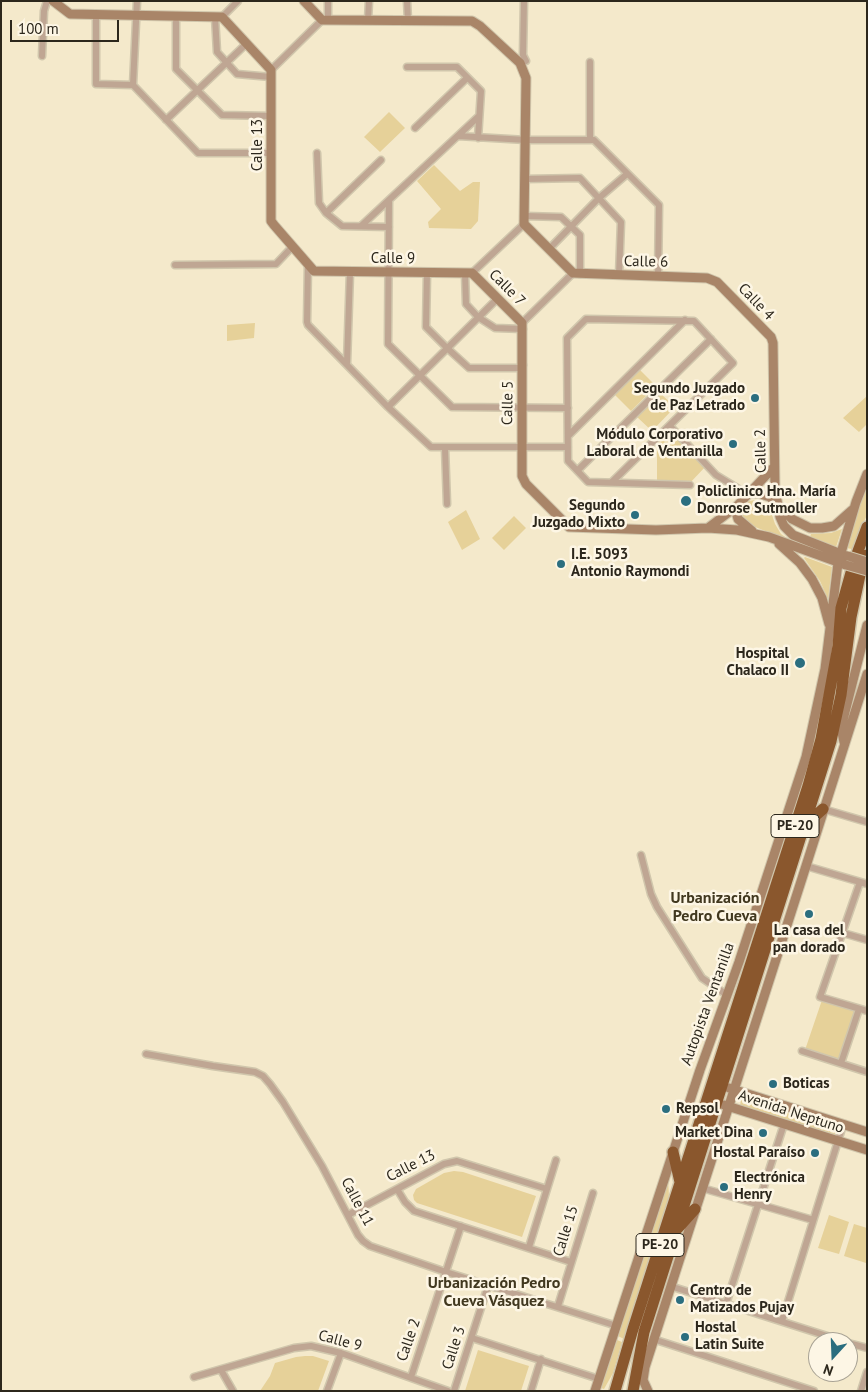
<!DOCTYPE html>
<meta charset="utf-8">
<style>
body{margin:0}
#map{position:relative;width:868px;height:1392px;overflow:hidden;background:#f4e9cb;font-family:"PT Sans",sans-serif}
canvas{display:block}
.frame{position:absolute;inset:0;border:2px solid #2c271c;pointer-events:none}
.north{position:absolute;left:808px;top:1332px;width:50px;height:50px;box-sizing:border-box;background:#fdf6e5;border:1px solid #a9a395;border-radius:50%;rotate:200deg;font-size:14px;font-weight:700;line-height:20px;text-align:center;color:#2c271c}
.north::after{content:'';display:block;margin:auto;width:18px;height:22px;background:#2b6e7f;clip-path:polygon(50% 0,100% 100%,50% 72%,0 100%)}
.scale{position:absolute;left:10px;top:20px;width:109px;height:22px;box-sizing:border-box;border:2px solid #2c271c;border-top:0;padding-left:6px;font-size:15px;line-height:18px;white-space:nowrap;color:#2c271c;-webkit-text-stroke:4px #fdf6e5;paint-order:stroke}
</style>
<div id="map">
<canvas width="868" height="1392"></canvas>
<div class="frame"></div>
<div class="north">N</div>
<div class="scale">100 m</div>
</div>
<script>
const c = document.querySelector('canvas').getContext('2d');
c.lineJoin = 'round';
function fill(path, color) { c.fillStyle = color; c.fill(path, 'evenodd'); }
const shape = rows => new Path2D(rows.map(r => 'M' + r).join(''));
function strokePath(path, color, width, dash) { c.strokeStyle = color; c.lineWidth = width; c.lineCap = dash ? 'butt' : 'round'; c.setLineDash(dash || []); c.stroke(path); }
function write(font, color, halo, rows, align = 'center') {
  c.font = font + ' "PT Sans",sans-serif'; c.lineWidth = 5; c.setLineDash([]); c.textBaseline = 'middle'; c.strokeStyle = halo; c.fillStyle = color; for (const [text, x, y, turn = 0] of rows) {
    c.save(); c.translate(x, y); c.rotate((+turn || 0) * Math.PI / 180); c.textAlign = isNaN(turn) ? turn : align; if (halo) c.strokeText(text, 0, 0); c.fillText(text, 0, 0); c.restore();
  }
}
const green = shape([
 [389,112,405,128,380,152,364,137],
 [434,165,460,191,473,182,480,182,478,221,471,229,429,228,428,222,441,209,417,181],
 [255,323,254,338,227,341,227,325],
 [640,370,656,386,631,411,615,395],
 [660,393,675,407,652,431,637,417],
 [867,396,867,424,859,432,843,418],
 [671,428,706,466,689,484,657,482,657,442],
 [867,484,867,515,852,549,846,548],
 [756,500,762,501,769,506,775,524,781,534,792,542,748,524,744,519,742,512,743,507,749,501],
 [466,510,480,539,462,550,448,522],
 [514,516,526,528,504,550,492,538],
 [842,529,836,547,810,537,811,534,831,533],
 [805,557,832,567,828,599,820,581,804,558],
 [822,1000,859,1012,843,1062,805,1050],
 [741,1100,836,1127,836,1132,834,1135,740,1106],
 [454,1171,463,1172,536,1196,522,1237,417,1203,414,1200,413,1195,416,1189,444,1173],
 [668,1178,669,1197,624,1339,618,1336],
 [829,1215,849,1222,839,1254,818,1248],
 [854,1224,867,1228,866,1263,844,1256],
 [617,1340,622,1342,613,1373,604,1389,601,1388],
 [478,1350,529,1366,521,1391,465,1391],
 [305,1356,313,1356,329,1361,318,1391,260,1391,270,1376,275,1363,296,1357]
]);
const street = shape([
 [137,1,133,85,198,153,271,153],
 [407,1,408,21],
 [96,16,96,84,133,85],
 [215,17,217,52,237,74,271,77],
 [222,17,238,1],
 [328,20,328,1],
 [368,20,369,1],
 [176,22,176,69,222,115,271,116],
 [42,56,44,11,47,1],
 [520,63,526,61,523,55,524,1],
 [407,67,457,67,481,91,478,138],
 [271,70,322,20],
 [166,120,244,46],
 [415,128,467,78],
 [458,136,526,140,594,140,659,205,658,276],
 [590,139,590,62],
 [317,153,319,203,326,213,342,226,389,227],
 [525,179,580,178,621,222,619,275],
 [389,200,388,344,452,407,568,408],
 [326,213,381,160],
 [525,216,561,217,580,235,580,274],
 [361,226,479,116],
 [551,247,599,198,627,174],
 [308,264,307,322,308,325,388,407,431,447,568,447],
 [175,265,276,264,293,246],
 [427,273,426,327,447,348,469,368,519,368,523,365],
 [465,273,466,304,478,317,495,328,523,329],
 [472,273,524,224],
 [522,323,573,273],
 [347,363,350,272],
 [388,407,495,301],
 [670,426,716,475,747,494],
 [568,436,685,320],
 [445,448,447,504],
 [578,470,711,339],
 [612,482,733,363,694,321,586,319,567,338,568,461,588,482,690,485],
 [823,809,867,822],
 [641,855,651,894,657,907,702,978,727,995],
 [806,866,867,884],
 [860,882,820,997,867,1011],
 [843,933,867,940],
 [802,1051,867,1072],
 [146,1054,213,1066,255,1072,263,1076,270,1084,283,1102,322,1166,358,1235,363,1241,370,1246,446,1272,617,1326],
 [841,1063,859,1009],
 [702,1188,813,1220],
 [397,1189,405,1202,414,1211,571,1262],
 [348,1215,444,1164,457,1161,547,1189],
 [529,1247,556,1160],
 [670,1286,846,1342],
 [726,1304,784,1124],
 [558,1306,593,1193],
 [782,1321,843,1125],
 [472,1338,599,1379],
 [653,1339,814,1391],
 [848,1343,867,1348],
 [221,1370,233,1391],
 [194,1377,294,1348,311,1346,341,1353,448,1391],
 [411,1377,461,1226],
 [327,1391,341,1353],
 [454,1391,488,1286],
 [531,1391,541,1359],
 [861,1391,867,1372]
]);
const secondary = shape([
 [53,1,70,14,222,17,271,70,271,221,274,225,314,271,472,273,522,323,522,476,526,484,569,527,656,530,708,528,737,530,769,537,846,565],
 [304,1,322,20,472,21,480,26,520,63,526,78,524,224,573,273,707,278,717,282,771,337,773,343,775,489,780,517,784,526,793,535,846,556],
 [747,494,757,493,770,497,792,519,810,528,822,528,834,526,852,510],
 [737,506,736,512,738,519,752,531],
 [708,528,737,506,774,467],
 [779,544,800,563,812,579,822,598,829,624],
 [844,742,841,728,867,625],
 [729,1088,867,1132],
 [724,1105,867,1150],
 [595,1391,700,1070,739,962,806,757,825,669,838,563,856,502,867,474],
 [648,1391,643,1380,645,1367,806,866,867,674]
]);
const highway = shape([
 [807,823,823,809],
 [673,1152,680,1182],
 [678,1228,695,1209],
 [615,1391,633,1329,808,786,821,739,838,646,841,608,854,562,867,527],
 [633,1391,644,1332,831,741,841,695,851,617,860,575,867,555]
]);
const secondaryBridge = shape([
 [848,556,867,562],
 [846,565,867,571]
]);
const markers = [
 [755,398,5,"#2b6e7f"],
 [733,444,5,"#2b6e7f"],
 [686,501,6,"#2b6e7f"],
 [635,515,5,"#2b6e7f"],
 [561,564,5,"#2b6e7f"],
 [800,663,6,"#2b6e7f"],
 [809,914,5,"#2b6e7f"],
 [773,1084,5,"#2b6e7f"],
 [666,1109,5,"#2b6e7f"],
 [763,1133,5,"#2b6e7f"],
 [815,1153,5,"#2b6e7f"],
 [724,1187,5,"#2b6e7f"],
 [680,1300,5,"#2b6e7f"],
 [685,1337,5,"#2b6e7f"]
];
const shields = [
 [795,826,48],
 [660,1245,48]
];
const shieldNames = [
 ["PE-20",795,826],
 ["PE-20",660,1245]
];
const streetNames = [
 ["Calle 13",258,145,-90],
 ["Calle 9",393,259],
 ["Calle 6",646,262,1],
 ["Calle 7",507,288,45],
 ["Calle 4",756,302,46],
 ["Calle 5",508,403,-89],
 ["Calle 2",761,451,-91],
 ["Autopista Ventanilla",708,1004,-70],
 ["Avenida Neptuno",791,1112,18],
 ["Calle 13",411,1166,-27],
 ["Calle 11",357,1202,62],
 ["Calle 15",566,1231,-73],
 ["Calle 2",409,1340,-71],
 ["Calle 9",340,1341,15],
 ["Calle 3",454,1348,-72]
];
const poiNames = [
 ["Segundo Juzgado",745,389,"right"],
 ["de Paz Letrado",745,406,"right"],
 ["Módulo Corporativo",723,435,"right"],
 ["Laboral de Ventanilla",723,452,"right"],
 ["Policlinico Hna. María",697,492],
 ["Donrose Sutmoller",697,509],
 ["Segundo",625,506,"right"],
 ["Juzgado Mixto",625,523,"right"],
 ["I.E. 5093",571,555],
 ["Antonio Raymondi",571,572],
 ["Hospital",789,654,"right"],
 ["Chalaco II",789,671,"right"],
 ["La casa del",809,931,"center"],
 ["pan dorado",809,948,"center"],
 ["Boticas",783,1084],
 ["Repsol",676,1109],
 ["Market Dina",753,1133,"right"],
 ["Hostal Paraíso",805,1153,"right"],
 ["Electrónica",734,1178],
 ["Henry",734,1195],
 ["Centro de",690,1291],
 ["Matizados Pujay",690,1308],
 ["Hostal",695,1328],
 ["Latin Suite",695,1345]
];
const neighbourhoodNames = [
 ["Urbanización",715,898],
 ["Pedro Cueva",715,916],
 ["Urbanización Pedro",494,1283],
 ["Cueva Vásquez",494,1301]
];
fill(green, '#e6d199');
strokePath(street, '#d0c6ac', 9);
strokePath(secondary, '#d0c6ac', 11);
strokePath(highway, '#d0c6ac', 14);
strokePath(street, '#bfa693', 6);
strokePath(secondary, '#a98568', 9);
strokePath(highway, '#8a572d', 11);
strokePath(secondaryBridge, '#d0c6ac', 11, []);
strokePath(secondaryBridge, '#a98568', 9);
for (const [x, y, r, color] of markers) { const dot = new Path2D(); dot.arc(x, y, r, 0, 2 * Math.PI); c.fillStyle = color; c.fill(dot); strokePath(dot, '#fdf6e5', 2); }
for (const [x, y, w] of shields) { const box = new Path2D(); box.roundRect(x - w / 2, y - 11.5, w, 23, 4); c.fillStyle = '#fdf6e5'; c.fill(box); strokePath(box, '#2c271c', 1); }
write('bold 14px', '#2c271c', null, shieldNames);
write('15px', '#2c271c', '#fdf6e5', streetNames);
write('bold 15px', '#2c271c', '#fdf6e5', poiNames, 'left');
write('bold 16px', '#41381f', '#fdf6e5', neighbourhoodNames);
</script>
